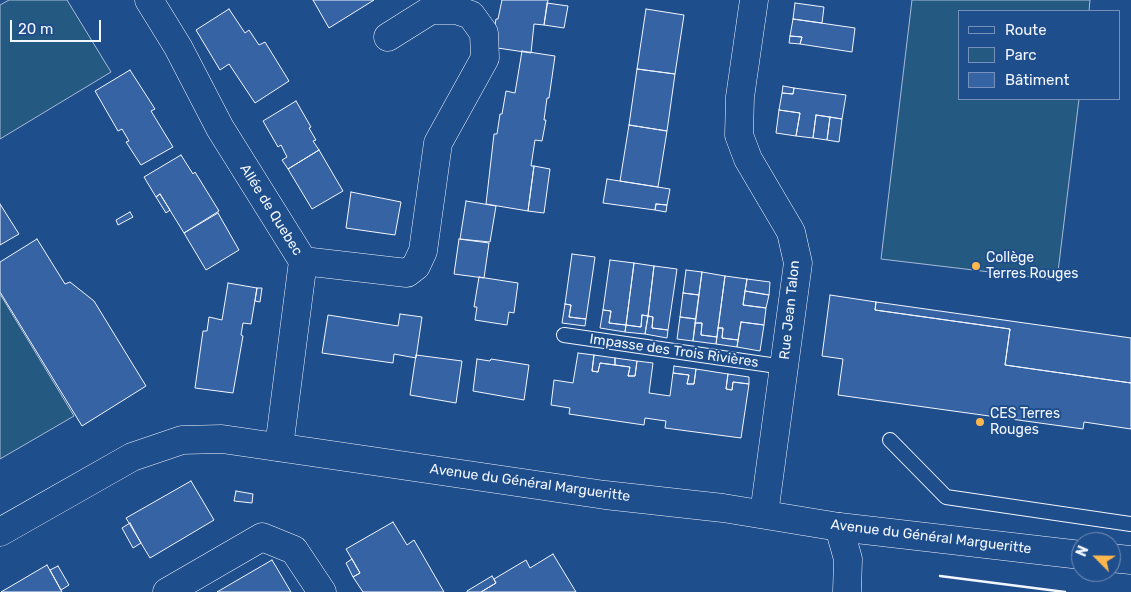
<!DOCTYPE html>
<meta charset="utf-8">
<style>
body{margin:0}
#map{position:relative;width:1131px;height:592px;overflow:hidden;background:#1f4e8c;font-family:Rubik,sans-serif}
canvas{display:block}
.legend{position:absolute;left:958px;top:10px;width:162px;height:90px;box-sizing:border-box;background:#1f4e8c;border:1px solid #7391ba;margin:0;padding:6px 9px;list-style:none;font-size:15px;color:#f2f6ff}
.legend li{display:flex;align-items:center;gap:10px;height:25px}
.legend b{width:25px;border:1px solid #7391ba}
.north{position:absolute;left:1071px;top:532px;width:50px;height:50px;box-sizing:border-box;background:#1f4e8c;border:1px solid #7391ba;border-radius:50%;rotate:293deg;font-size:14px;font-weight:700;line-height:20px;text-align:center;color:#f2f6ff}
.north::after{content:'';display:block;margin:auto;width:18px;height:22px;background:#ffb74d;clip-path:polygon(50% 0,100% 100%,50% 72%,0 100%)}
.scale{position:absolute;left:10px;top:20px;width:91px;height:22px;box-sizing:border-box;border:2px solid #f2f6ff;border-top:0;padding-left:6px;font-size:15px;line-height:18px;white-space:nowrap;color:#f2f6ff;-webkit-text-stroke:4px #1f4e8c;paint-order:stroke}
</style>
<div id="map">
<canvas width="1131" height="592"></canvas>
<ul class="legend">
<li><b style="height:6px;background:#1f4e8c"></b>Route</li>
<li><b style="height:14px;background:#245a82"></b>Parc</li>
<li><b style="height:14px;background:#3563a3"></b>Bâtiment</li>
</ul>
<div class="north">N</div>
<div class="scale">20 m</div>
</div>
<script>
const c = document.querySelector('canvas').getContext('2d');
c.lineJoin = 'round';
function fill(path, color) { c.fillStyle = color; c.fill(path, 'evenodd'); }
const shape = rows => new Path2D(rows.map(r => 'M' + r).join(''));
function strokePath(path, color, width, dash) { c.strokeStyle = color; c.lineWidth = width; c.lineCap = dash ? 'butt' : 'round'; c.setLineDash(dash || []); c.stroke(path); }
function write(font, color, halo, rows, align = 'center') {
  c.font = font + ' Rubik,sans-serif'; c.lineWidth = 4; c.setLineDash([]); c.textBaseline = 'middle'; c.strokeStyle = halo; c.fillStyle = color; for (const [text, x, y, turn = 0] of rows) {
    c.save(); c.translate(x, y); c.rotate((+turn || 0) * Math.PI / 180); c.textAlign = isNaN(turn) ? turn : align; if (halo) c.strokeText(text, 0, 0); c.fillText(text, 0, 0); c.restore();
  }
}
const green = shape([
 [9,0,67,0,111,72,0,139,0,5,9,0],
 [912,0,1090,0,1089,11,960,11,960,99,1079,99,1057,280,881,259,912,0],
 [0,294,74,416,0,459,0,294]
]);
const building = shape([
 [313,0,374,0,329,28,313,0],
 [502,0,548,0,544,25,534,24,531,53,491,47,496,19,498,19,502,0],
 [547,3,568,6,564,28,544,25,547,3],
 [795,3,824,7,822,23,793,19,795,3],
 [229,9,245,33,249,30,259,45,265,42,289,81,255,103,229,64,220,70,196,30,229,9],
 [646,9,684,15,675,74,637,69,646,9],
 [793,19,855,28,852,52,800,44,802,37,790,36,793,19],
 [790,36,802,37,800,44,789,43,790,36],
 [522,51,555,56,549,98,547,98,544,120,546,120,542,141,535,140,531,166,534,166,528,211,486,204,494,134,497,134,500,114,502,114,506,91,515,93,522,51],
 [637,69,675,74,667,131,629,125,637,69],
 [130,70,155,109,151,111,173,147,141,165,126,142,129,141,122,129,118,131,95,91,130,70],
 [783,86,794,88,793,94,782,93,783,86],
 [794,88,846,95,842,119,816,115,813,138,796,136,800,113,779,110,782,93,793,94,794,88],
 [296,101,311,127,309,128,316,140,313,141,319,150,288,169,282,160,287,157,281,145,278,147,263,121,296,101],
 [779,110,800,113,796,136,776,133,779,110],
 [816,115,830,117,827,140,813,138,816,115],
 [830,117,842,119,839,142,827,140,830,117],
 [629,125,667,131,658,187,620,181,629,125],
 [319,150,343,191,312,209,288,169,319,150],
 [181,155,193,174,195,172,219,211,184,233,160,194,156,197,144,177,181,155],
 [534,166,550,169,544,213,528,211,534,166],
 [607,179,670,189,667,205,656,204,655,210,603,203,607,179],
 [351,192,401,202,395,235,346,228,351,192],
 [160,194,170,210,166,213,156,197,160,194],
 [466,201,496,206,490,242,460,239,466,201],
 [0,204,19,234,0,245,0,204],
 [656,204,667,205,666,212,655,210,656,204],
 [130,212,133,217,118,225,116,220,130,212],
 [218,213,239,250,206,270,184,233,218,213],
 [37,239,65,284,70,282,94,301,146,386,82,426,0,292,0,262,37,239],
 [459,239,489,243,484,278,454,274,459,239],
 [572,254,595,257,586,319,569,317,571,305,565,304,572,254],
 [610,260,634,263,626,325,609,323,611,311,603,310,610,260],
 [634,263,654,266,648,316,642,315,641,327,626,325,634,263],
 [654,266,677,269,668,330,652,328,653,317,648,316,654,266],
 [686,270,702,272,699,295,683,293,686,270],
 [702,272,725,276,717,337,701,335,702,323,695,323,702,272],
 [725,276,747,279,743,305,766,308,764,325,741,322,738,340,722,338,723,328,718,328,725,276],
 [479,277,518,283,514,313,509,312,507,325,475,320,477,307,474,307,479,277],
 [747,279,770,282,769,295,745,291,747,279],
 [228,283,257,288,251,324,243,323,241,335,243,336,233,393,195,388,203,331,207,331,209,317,222,320,228,283],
 [257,288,262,288,260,302,255,301,257,288],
 [745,291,769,295,766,308,743,305,745,291],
 [683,293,699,295,696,319,680,317,683,293],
 [830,295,876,302,875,310,1010,329,1005,365,1131,383,1131,429,1084,422,1083,429,838,395,843,359,822,356,830,295],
 [876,302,1131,338,1131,383,1005,365,1010,329,875,310,876,302],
 [565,304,571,305,569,317,586,319,585,326,562,323,565,304],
 [603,310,611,311,609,323,626,325,625,332,600,328,603,310],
 [400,314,422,317,416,358,394,354,393,363,322,353,328,315,398,326,400,314],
 [642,315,648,316,645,334,625,332,626,325,641,327,642,315],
 [648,316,653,317,652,328,668,330,667,338,645,334,648,316],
 [680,317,696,319,693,341,677,339,680,317],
 [741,322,764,325,760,351,737,347,741,322],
 [695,323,702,323,701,335,717,337,716,344,693,341,695,323],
 [718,328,723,328,722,338,738,340,737,347,716,344,718,328],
 [578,353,594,355,592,371,598,372,600,363,630,367,628,376,635,376,637,361,653,363,649,393,670,396,673,373,689,375,687,384,694,384,696,369,728,374,726,389,732,390,733,382,749,384,741,438,665,428,666,421,645,418,644,425,569,414,570,408,551,405,554,380,573,383,578,353],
 [416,355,462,361,456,403,410,395,416,355],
 [594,355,615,358,615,365,600,363,598,372,592,371,594,355],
 [615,358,637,361,635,376,628,376,630,367,615,365,615,358],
 [477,359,490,361,491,359,529,365,524,400,473,391,477,359],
 [674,366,696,369,694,384,687,384,689,375,673,373,674,366],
 [728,374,749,377,749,384,733,382,732,390,726,389,728,374],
 [191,481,214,520,150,558,126,518,191,481],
 [236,491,253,494,252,503,234,501,236,491],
 [393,522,407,545,414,540,444,592,363,592,353,577,360,573,346,549,393,522],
 [130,523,141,543,133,548,122,528,130,523],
 [553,554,576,592,481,592,496,583,494,579,526,560,530,568,553,554],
 [352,559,360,573,353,577,346,563,352,559],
 [272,560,291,592,217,592,272,560],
 [47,565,62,592,1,592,47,565],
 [58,566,69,585,61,590,50,570,58,566],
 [492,576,496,583,481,592,467,592,467,591,492,576]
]);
const lane = shape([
 [564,335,784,367],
 [890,440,946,497,1131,524]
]);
const street = shape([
 [149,0,178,47,220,128,303,261,279,447],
 [754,0,740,97,739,135,748,159,791,232,798,263,764,514],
 [303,261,407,273,416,266,423,251,438,143,485,58,484,33,471,15,456,10,431,10,388,37],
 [839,527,848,559,847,592],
 [167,592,262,537,294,550,322,592]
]);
const secondary = shape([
 [0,532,132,457,182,440,222,439,605,495,723,508,839,527,1081,555],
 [1111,558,1131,560]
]);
const wall = shape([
 [940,576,1065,592]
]);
const markers = [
 [976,266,5,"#ffb74d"],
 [980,422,5,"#ffb74d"]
];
const streetNames = [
 ["Allée de Quebec",271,210,58],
 ["Rue Jean Talon",790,310,-84],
 ["Impasse des Trois Rivières",674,351,8],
 ["Avenue du Général Margueritte",530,483,8],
 ["Avenue du Général Margueritte",931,537,7]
];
const poiNames = [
 ["Collège",986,258],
 ["Terres Rouges",986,274],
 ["CES Terres",990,414],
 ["Rouges",990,430]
];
fill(green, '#245a82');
strokePath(green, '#a8bbd7', 1);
fill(building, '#3563a3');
strokePath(building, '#f2f6ff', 1);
strokePath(lane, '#f2f6ff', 16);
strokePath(street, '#f2f6ff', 29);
strokePath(secondary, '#f2f6ff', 29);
strokePath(lane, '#1f4e8c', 14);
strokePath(street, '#1f4e8c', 28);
strokePath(secondary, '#1f4e8c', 28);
strokePath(wall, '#f2f6ff', 2.5);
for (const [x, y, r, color] of markers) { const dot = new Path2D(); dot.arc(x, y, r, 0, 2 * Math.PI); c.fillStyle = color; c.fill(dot); strokePath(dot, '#1f4e8c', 2); }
write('14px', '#f2f6ff', '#1f4e8c', streetNames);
write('14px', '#f2f6ff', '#1f4e8c', poiNames, 'left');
</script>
